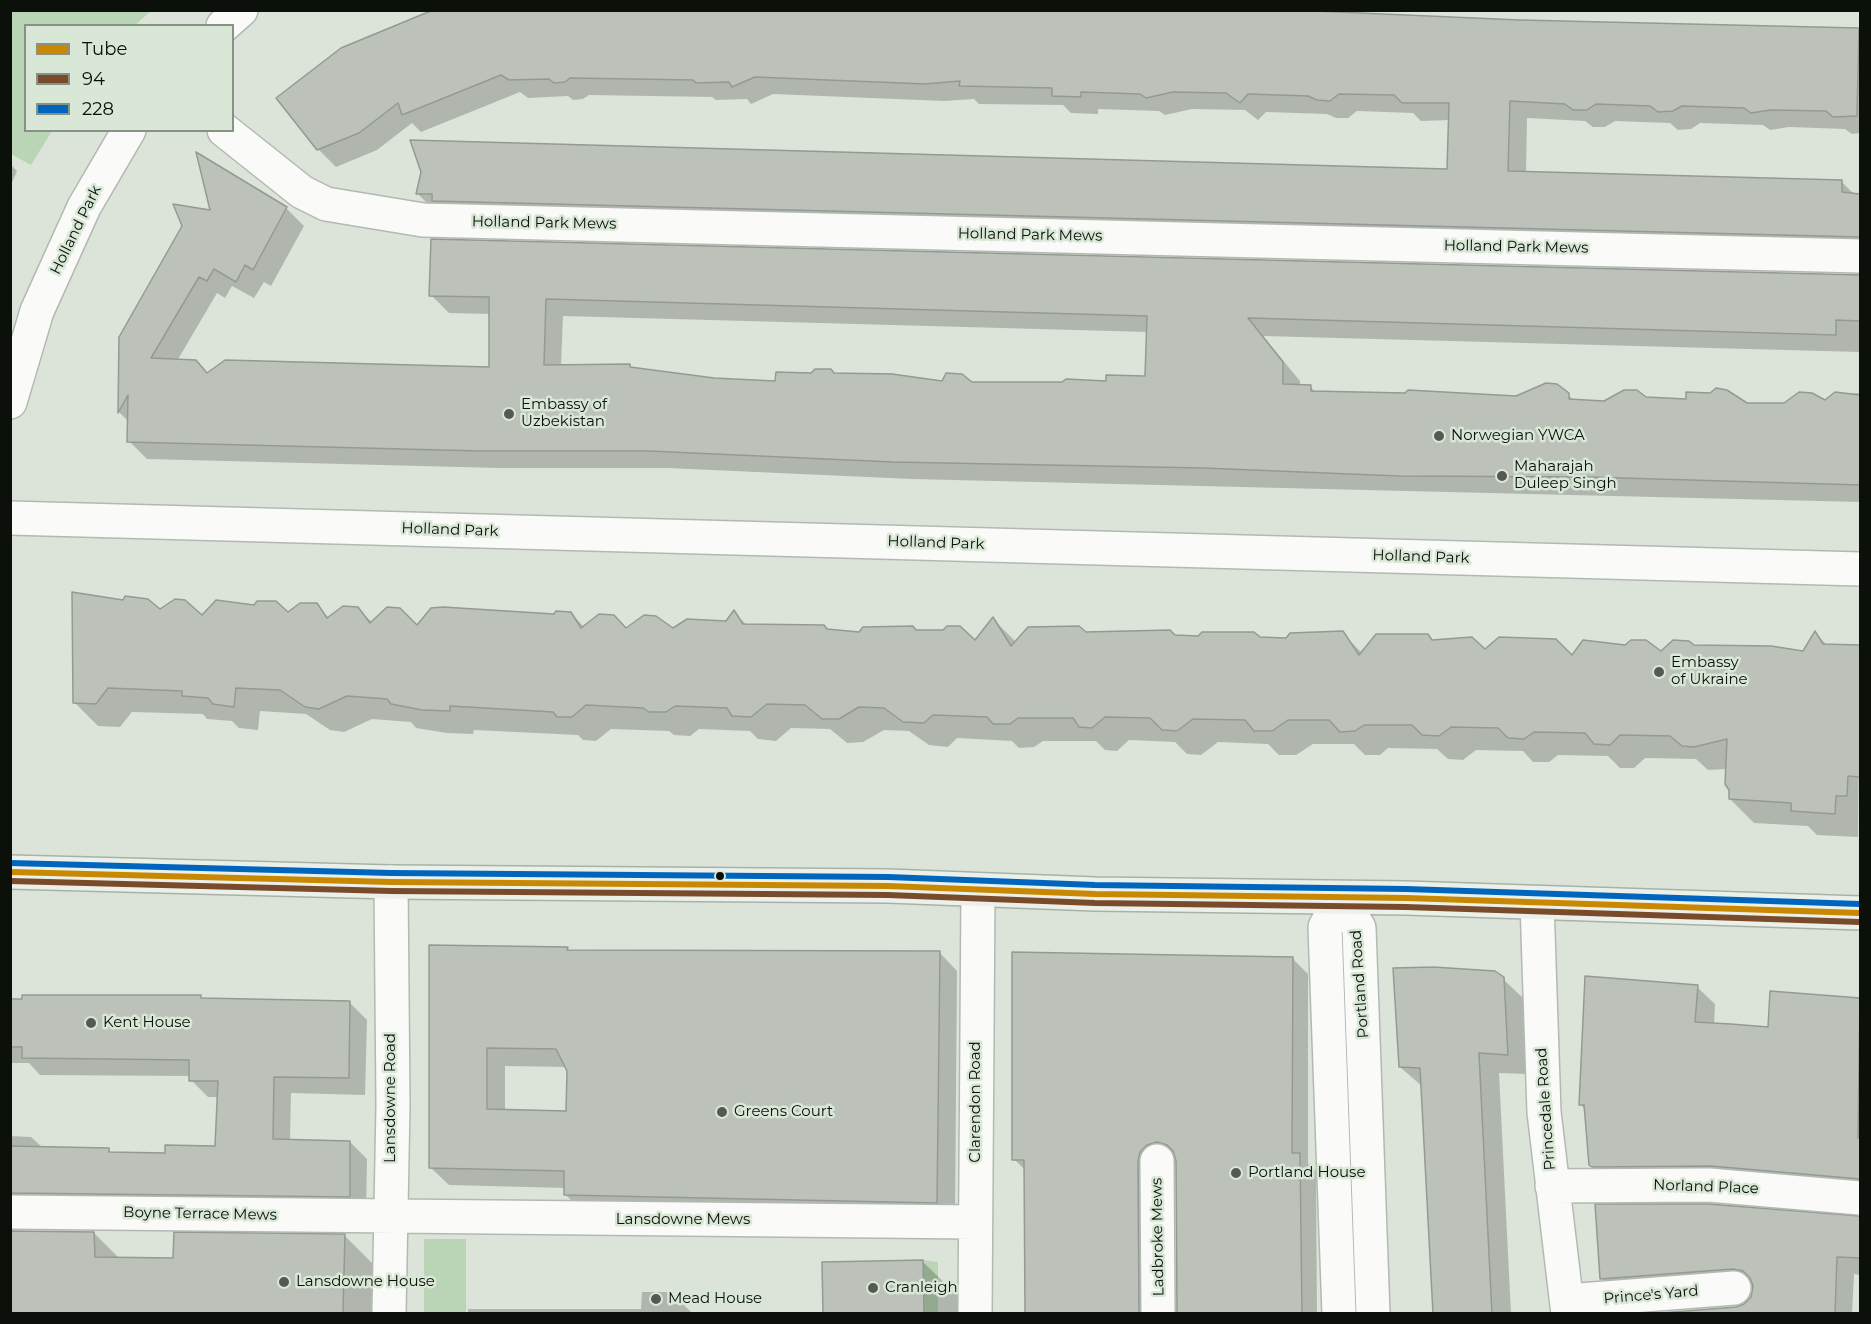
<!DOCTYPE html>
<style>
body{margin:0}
#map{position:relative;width:1871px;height:1324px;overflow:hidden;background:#dce4da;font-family:Montserrat,sans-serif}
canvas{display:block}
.frame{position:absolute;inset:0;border:12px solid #0b100a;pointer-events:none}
.legend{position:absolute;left:24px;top:24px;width:210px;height:108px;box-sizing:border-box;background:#d9e7d7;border:2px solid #879185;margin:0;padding:8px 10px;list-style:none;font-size:18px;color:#0b100a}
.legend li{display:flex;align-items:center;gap:12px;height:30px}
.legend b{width:30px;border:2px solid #879185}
</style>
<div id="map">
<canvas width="1871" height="1324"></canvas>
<div class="frame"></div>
<ul class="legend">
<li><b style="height:8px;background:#c88802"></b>Tube</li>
<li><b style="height:8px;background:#7a4b2a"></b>94</li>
<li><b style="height:8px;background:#0065bd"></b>228</li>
</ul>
</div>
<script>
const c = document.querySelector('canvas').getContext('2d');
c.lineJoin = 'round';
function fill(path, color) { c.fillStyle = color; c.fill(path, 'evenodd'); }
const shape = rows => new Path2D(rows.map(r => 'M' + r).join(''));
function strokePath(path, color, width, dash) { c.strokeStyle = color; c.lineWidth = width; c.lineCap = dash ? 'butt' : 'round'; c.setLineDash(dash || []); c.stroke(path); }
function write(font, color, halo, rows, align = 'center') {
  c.font = font + ' Montserrat,sans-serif'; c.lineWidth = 5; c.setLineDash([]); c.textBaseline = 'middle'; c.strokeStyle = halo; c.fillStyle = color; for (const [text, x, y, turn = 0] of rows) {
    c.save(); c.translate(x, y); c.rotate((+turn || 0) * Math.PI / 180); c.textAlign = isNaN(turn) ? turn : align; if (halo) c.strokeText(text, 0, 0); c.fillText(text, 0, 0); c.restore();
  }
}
const green = shape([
 [10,11,151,11,135,25,26,26,26,130,52,131,31,165,11,154],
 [424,1239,466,1239,466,1313,424,1313],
 [923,1260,938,1262,938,1313,924,1313]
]);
const shadow = shape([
 [1520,21,1858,30,1860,32,1860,133,1852,134,1845,129,1789,127,1770,130,1763,125,1700,123,1691,129,1678,130,1670,123,1615,121,1605,127,1593,127,1585,121,1527,118,1526,173,1842,182,1855,195,1860,195,1860,254,435,211,417,193,1449,171,1450,120,1421,121,1413,113,1357,111,1348,118,1336,118,1327,114,1266,112,1258,120,1245,110,1192,109,1165,115,1159,111,1098,109,1098,114,1071,113,1063,105,979,104,974,99,944,101,773,94,751,104,747,99,716,100,712,97,589,95,583,99,573,100,568,96,528,98,520,92,421,132,412,123,377,150,336,167,318,149,342,49],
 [10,164,17,171,10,187],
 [286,208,304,226,271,286,264,282,254,298,232,286,225,298,217,293,177,361,196,362,208,374,490,369,491,314,449,313,431,295,432,240,1860,276,1860,352,1263,336,1300,381,1300,387,1310,387,1316,392,1516,397,1568,394,1574,401,1604,402,1646,398,1747,405,1825,402,1835,394,1860,393,1860,502,912,479,667,468,499,468,147,459,129,441,129,422,119,412,121,338,212,212],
 [563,316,1148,332,1147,377,1062,384,971,383,834,374,777,382,714,380,633,369,629,365,561,366],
 [316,605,329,618,357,608,373,623,418,627,571,613,584,627,673,630,726,623,734,613,748,626,860,633,917,632,976,642,993,619,1016,642,1085,633,1287,639,1342,633,1362,653,1432,641,1485,651,1573,658,1661,653,1693,647,1804,652,1815,633,1828,646,1860,647,1858,837,1817,835,1808,826,1754,823,1730,799,1727,769,1708,770,1696,759,1645,758,1634,768,1620,768,1608,756,1558,755,1549,762,1533,762,1523,751,1476,750,1463,760,1448,759,1437,749,1388,748,1380,755,1365,755,1354,744,1313,744,1296,755,1279,755,1268,744,1218,742,1201,755,1187,754,1175,742,1129,740,1117,751,1105,750,1096,741,1043,741,1034,747,1019,748,1012,741,957,738,948,747,929,745,909,731,884,730,863,742,847,743,830,729,791,728,776,741,758,739,750,731,699,729,690,736,674,735,669,731,611,729,596,741,583,740,578,735,474,730,473,734,447,733,416,728,411,722,372,719,344,732,330,730,306,714,260,711,258,730,239,728,232,721,207,719,203,714,132,712,120,727,98,726,74,702,160,611,202,618,288,614],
 [431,947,567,948,570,951,939,952,957,971,955,1220,584,1213,566,1195,566,1188,449,1185,430,1167],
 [505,1066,569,1067,567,1113,505,1111],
 [1292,958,1308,974,1308,1163,1316,1171,1317,1314,1178,1314,1177,1159,1173,1158,1164,1160,1154,1314,1026,1314,1026,1171,1014,1159],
 [1503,979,1524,999,1527,1074,1499,1073,1511,1314,1434,1314,1423,1087,1400,1067],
 [1697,987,1715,1004,1714,1025,1769,1028,1772,993,1860,999,1860,1195,1608,1182,1590,1164,1586,1110,1581,1105],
 [201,997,204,1000,350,1003,367,1020,365,1095,291,1093,290,1141,350,1142,367,1159,366,1213,10,1207,10,1136,31,1137,43,1148,108,1149,113,1154,166,1154,216,1147,218,1097,208,1097,191,1080,191,1076,40,1075,29,1063,10,1063,10,1001],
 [1860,1218,1860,1275,1854,1274,1852,1314,1667,1314,1736,1308,1745,1305,1752,1297,1754,1287,1619,1296,1602,1279],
 [94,1233,120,1259,175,1260,345,1236,373,1264,371,1314,10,1314],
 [922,1261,958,1296,958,1314,468,1314,468,1309,641,1309,642,1292,671,1292,691,1312,824,1312]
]);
const building = shape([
 [433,10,1292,10,1520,20,1859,28,1857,116,1833,117,1826,111,1771,110,1751,113,1744,108,1682,106,1673,111,1658,112,1650,106,1596,104,1587,110,1573,110,1565,104,1510,101,1508,171,1842,180,1842,192,1860,194,1860,237,432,201,432,194,416,194,421,172,410,140,1447,169,1449,103,1402,103,1394,95,1339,94,1330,101,1317,100,1308,96,1248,94,1240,103,1226,93,1173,92,1146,98,1140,94,1081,92,1081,97,1052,96,1052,88,959,86,960,81,925,84,755,77,732,87,729,82,696,83,693,80,570,78,565,82,554,83,549,79,509,80,501,75,402,115,398,103,359,133,317,150,276,98,341,48,433,10],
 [196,152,287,207,253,270,245,265,236,282,214,269,207,281,199,277,151,358,196,360,207,373,225,360,489,367,489,297,429,296,431,239,1860,275,1860,321,1836,320,1836,335,1248,318,1283,362,1283,384,1311,385,1311,391,1405,393,1408,390,1516,396,1546,383,1557,384,1569,393,1569,399,1604,401,1624,390,1637,390,1646,397,1686,399,1686,392,1710,393,1716,388,1727,390,1747,403,1784,403,1799,392,1812,393,1825,400,1835,392,1860,395,1860,485,1588,477,1399,476,1203,468,893,462,648,451,480,451,127,442,128,395,118,413,119,337,182,226,173,204,210,210,196,152],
 [546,299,1147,316,1145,376,1106,375,1106,381,1066,379,1062,382,972,382,962,374,946,373,942,381,892,374,834,373,831,369,815,369,811,373,776,372,775,381,714,378,630,367,630,364,544,365,546,299],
 [72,592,123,600,125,596,148,599,160,609,175,599,185,600,202,615,216,600,254,605,257,601,276,601,288,612,300,603,317,603,327,618,343,606,358,607,370,623,387,607,400,608,417,625,431,608,443,607,554,614,556,611,571,612,581,628,599,614,614,615,626,628,644,615,656,616,673,628,687,619,726,621,734,610,743,624,824,625,827,629,859,632,863,627,913,626,916,630,943,630,947,626,960,626,975,640,993,617,1011,646,1028,627,1079,626,1086,632,1170,630,1175,635,1198,636,1202,632,1254,632,1260,637,1286,638,1290,633,1343,631,1359,655,1376,634,1428,634,1432,640,1472,637,1485,649,1499,637,1556,639,1572,655,1583,640,1625,645,1631,640,1646,640,1661,651,1673,640,1689,641,1694,645,1771,646,1803,651,1815,631,1823,644,1860,645,1860,777,1848,776,1847,796,1836,796,1835,814,1791,811,1791,803,1729,799,1729,790,1725,784,1727,739,1694,747,1682,746,1670,736,1620,735,1610,745,1594,744,1585,733,1534,732,1524,739,1508,738,1498,728,1451,727,1439,736,1422,735,1412,725,1364,725,1355,731,1340,732,1329,720,1288,720,1272,731,1254,731,1245,720,1193,719,1177,731,1162,730,1150,718,1105,717,1092,728,1079,727,1073,718,1018,718,1010,724,993,724,987,717,933,715,924,723,903,722,884,708,859,707,839,719,822,719,805,705,767,704,751,717,732,716,727,708,675,706,666,712,649,712,643,708,586,705,572,717,557,717,553,712,450,706,450,711,422,710,391,704,387,699,347,696,319,709,305,707,280,690,236,688,234,707,213,704,208,698,182,696,182,691,108,688,96,704,73,703,72,592],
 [429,945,568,947,567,950,940,951,937,1203,564,1195,564,1171,429,1168,429,945],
 [487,1048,556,1049,567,1071,566,1111,487,1109,487,1048],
 [1012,952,1293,957,1292,1153,1300,1153,1302,1314,1177,1314,1176,1161,1173,1151,1167,1145,1157,1142,1147,1145,1140,1152,1138,1161,1139,1314,1025,1314,1024,1160,1012,1160,1012,952],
 [1433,967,1495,971,1504,977,1508,1055,1479,1053,1492,1314,1433,1314,1420,1068,1399,1067,1393,968,1433,967],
 [1585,976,1698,985,1695,1022,1731,1024,1768,1027,1770,991,1860,998,1858,1138,1860,1138,1860,1179,1711,1166,1592,1167,1589,1165,1584,1105,1579,1105,1585,976],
 [22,995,201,995,201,998,350,1001,349,1078,274,1077,273,1139,350,1141,350,1197,10,1193,10,1146,109,1148,109,1152,165,1153,165,1145,215,1146,218,1081,189,1081,189,1060,22,1058,22,1047,10,1047,10,999,22,999,22,995],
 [1595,1204,1708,1204,1860,1216,1860,1258,1837,1257,1835,1314,1648,1314,1736,1307,1744,1304,1751,1297,1753,1286,1750,1278,1743,1271,1733,1269,1600,1279,1595,1204],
 [10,1231,94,1232,95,1257,173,1258,174,1232,345,1234,343,1314,10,1314,10,1231],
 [923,1260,924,1314,823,1314,822,1262,923,1260]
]);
const minor = shape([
 [223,26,241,10],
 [224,130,302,192,326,204,423,220,1860,256],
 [10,402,37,311,84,207,129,130],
 [10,518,1860,569],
 [1341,898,1359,928,1373,1314],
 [1537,903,1544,1112,1568,1314],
 [1157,1161,1158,1314],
 [1552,1186,1709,1185,1860,1198],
 [10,1212,975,1222],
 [1567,1301,1734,1288],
 [389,1314,393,1105,391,882],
 [975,1314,978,890],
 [1339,1314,1325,927,1341,898]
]);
const primary = shape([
 [10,872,391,882,888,886,1095,894,1406,898,1860,913]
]);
const bus1 = shape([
 [10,872,391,882,888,886,1095,894,1406,898,1860,913]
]);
const bus2 = shape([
 [10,881,391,891,888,895,1095,903,1406,907,1860,922]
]);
const bus3 = shape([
 [10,863,391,873,888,877,1095,885,1406,889,1860,904]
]);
const markers = [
 [509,414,6,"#545a53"],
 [1439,436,6,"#545a53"],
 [1502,476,6,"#545a53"],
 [1659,672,6,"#545a53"],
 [720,876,5,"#0b100a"],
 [91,1023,6,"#545a53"],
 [722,1112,6,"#545a53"],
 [1236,1173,6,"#545a53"],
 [284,1282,6,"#545a53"],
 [873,1288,6,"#545a53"],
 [656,1299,6,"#545a53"]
];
const streetNames = [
 ["Holland Park Mews",544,223,1],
 ["Holland Park",76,230,-64],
 ["Holland Park Mews",1030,235,1],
 ["Holland Park Mews",1516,247,1],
 ["Holland Park",450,530,2],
 ["Holland Park",936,543,2],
 ["Holland Park",1421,557,2],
 ["Portland Road",1360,984,-94],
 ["Lansdowne Road",391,1098,-90],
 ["Clarendon Road",976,1102,-90],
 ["Princedale Road",1546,1109,-94],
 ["Norland Place",1706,1187,2],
 ["Boyne Terrace Mews",200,1214,1],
 ["Lansdowne Mews",683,1220],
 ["Ladbroke Mews",1158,1237,-91],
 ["Prince's Yard",1651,1295,-5]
];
const poiNames = [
 ["Embassy of",521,405],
 ["Uzbekistan",521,422],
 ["Norwegian YWCA",1451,436],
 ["Maharajah",1514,467],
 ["Duleep Singh",1514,484],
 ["Embassy",1671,663],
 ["of Ukraine",1671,680],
 ["Kent House",103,1023],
 ["Greens Court",734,1112],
 ["Portland House",1248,1173],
 ["Lansdowne House",296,1282],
 ["Cranleigh",885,1288],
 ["Mead House",668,1299]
];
fill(green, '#b9d5b5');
fill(shadow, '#0003');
fill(building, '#bcc1ba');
strokePath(building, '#949a92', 1.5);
strokePath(minor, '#b3b9b2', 36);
strokePath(primary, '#a7b2a5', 36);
strokePath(minor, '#fafbf9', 33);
strokePath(primary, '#ebf1ea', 33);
strokePath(bus1, '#c88802', 6);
strokePath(bus2, '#7a4b2a', 6);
strokePath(bus3, '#0065bd', 6);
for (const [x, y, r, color] of markers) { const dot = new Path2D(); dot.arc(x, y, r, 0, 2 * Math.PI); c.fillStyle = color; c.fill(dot); strokePath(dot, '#d9e7d7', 2); }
write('15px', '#0b100a', '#d9e7d7', streetNames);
write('15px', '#0b100a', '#d9e7d7', poiNames, 'left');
</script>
